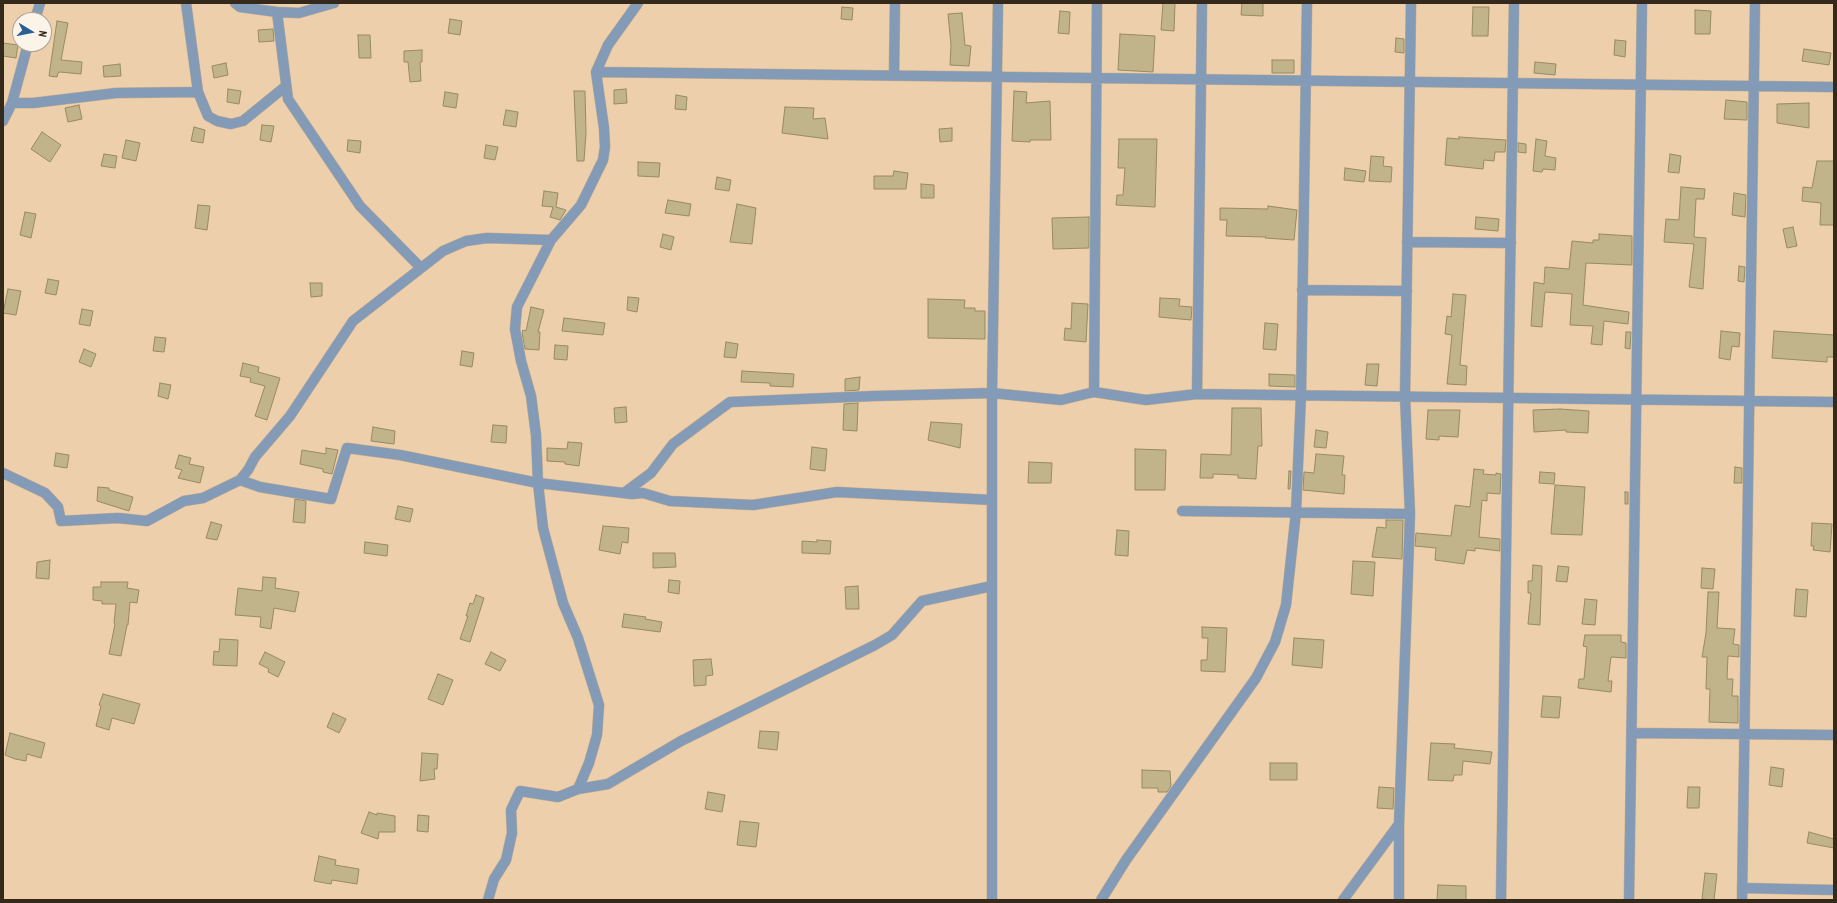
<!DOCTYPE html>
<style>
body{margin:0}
#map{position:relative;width:1837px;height:903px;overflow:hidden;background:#edcfac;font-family:"PT Sans Narrow",sans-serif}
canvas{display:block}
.frame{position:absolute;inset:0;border:4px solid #35291c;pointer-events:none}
.north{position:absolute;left:12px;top:12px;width:40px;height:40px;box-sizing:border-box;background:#fdf4e9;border:1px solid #ada397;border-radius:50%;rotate:100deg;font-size:11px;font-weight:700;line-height:16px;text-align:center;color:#35291c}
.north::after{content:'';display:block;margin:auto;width:14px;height:18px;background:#285f97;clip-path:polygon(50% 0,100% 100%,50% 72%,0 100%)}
</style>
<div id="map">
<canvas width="1837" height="903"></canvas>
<div class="frame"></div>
<div class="north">N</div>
</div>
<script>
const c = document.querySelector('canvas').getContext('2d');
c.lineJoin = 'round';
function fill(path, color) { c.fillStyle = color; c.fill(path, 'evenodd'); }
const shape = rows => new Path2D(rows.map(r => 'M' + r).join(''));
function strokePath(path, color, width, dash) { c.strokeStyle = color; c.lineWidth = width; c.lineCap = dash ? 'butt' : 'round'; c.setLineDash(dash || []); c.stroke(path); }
const building = shape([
 [1163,3,1175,3,1174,31,1161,30,1163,3],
 [1242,3,1263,3,1263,16,1241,15,1242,3],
 [842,7,853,8,852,20,841,19,842,7],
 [1473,7,1489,7,1488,36,1472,36,1473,7],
 [1695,10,1711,11,1710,34,1695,34,1695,10],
 [1060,11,1070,12,1069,34,1058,33,1060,11],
 [962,13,965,45,971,46,969,66,950,65,951,45,948,14,962,13],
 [450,19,462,21,460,35,448,33,450,19],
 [57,21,68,23,61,60,82,62,81,74,60,72,58,73,57,77,49,76,57,21],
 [273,29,274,41,259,42,258,30,273,29],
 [1120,34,1155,36,1153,72,1118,70,1120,34],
 [358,35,370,35,371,58,359,58,358,35],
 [1396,38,1404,39,1404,53,1395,52,1396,38],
 [1615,40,1626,41,1625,57,1614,55,1615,40],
 [3,43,18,45,16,58,3,56,3,43],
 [1804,49,1831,53,1829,65,1802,61,1804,49],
 [422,50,422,62,420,62,421,81,410,82,408,62,404,62,404,51,422,50],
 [1272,60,1294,60,1294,73,1272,73,1272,60],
 [1535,62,1556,64,1555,75,1534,73,1535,62],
 [226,63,228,75,214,78,212,66,226,63],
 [120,64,121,76,104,77,103,66,120,64],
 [228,89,241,91,239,104,227,102,228,89],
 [626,89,627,103,614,104,614,90,626,89],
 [574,91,585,91,586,133,584,161,577,161,574,91],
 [1014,91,1027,92,1026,103,1050,101,1051,140,1030,140,1030,142,1012,141,1014,91],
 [445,92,458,94,456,108,443,106,445,92],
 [676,95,687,97,686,110,675,109,676,95],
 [1726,100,1747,102,1747,120,1724,119,1726,100],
 [1809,103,1809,128,1777,123,1777,104,1809,103],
 [79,105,82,119,68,122,65,108,79,105],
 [785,107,814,108,813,119,825,118,828,139,782,133,785,107],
 [506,110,518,112,516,127,503,125,506,110],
 [262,125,274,126,271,142,260,140,262,125],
 [194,127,205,130,203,143,191,141,194,127],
 [952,128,952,141,940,142,939,129,952,128],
 [42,132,61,145,50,162,31,149,42,132],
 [1459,137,1506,140,1505,152,1495,152,1494,161,1484,160,1483,169,1445,165,1447,138,1459,139,1459,137],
 [1119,139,1157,139,1155,207,1116,205,1117,195,1123,195,1125,168,1118,168,1119,139],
 [1536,139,1547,141,1545,156,1556,158,1555,170,1543,169,1542,172,1533,171,1536,139],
 [126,140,140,143,136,161,122,158,126,140],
 [348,140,361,141,360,153,347,151,348,140],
 [1518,143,1526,144,1526,153,1518,152,1518,143],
 [486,145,498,147,495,160,484,158,486,145],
 [104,154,117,156,115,168,101,166,104,154],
 [1670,154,1681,156,1679,173,1668,172,1670,154],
 [1371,156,1384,157,1383,166,1392,167,1391,182,1369,181,1371,156],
 [1817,161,1834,161,1834,225,1820,225,1821,203,1802,201,1803,187,1812,188,1817,161],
 [638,162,660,163,659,177,638,176,638,162],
 [1345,168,1366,171,1364,182,1344,180,1345,168],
 [894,171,908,173,906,189,874,189,874,176,893,176,894,171],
 [717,177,731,180,729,191,715,189,717,177],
 [921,184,934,185,934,198,921,198,921,184],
 [1681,187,1705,189,1704,199,1696,199,1694,237,1706,238,1703,289,1689,287,1694,244,1664,242,1666,219,1679,220,1681,187],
 [544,191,558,193,556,207,566,210,560,220,550,217,553,207,542,206,544,191],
 [1734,193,1746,195,1745,217,1732,215,1734,193],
 [668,200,691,204,689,216,665,213,668,200],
 [737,204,756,208,752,244,730,242,737,204],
 [198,205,210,206,207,230,195,228,198,205],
 [1268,206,1297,210,1294,240,1265,238,1266,237,1226,236,1227,220,1220,220,1220,208,1268,209,1268,206],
 [25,212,36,214,31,238,20,235,25,212],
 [1089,217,1089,248,1053,249,1052,218,1089,217],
 [1476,217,1499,219,1498,231,1475,229,1476,217],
 [1793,227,1797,246,1787,248,1783,229,1793,227],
 [663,234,674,237,671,250,660,247,663,234],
 [1599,234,1632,236,1632,265,1586,263,1583,305,1629,312,1628,324,1604,321,1602,345,1591,344,1593,326,1570,325,1572,294,1545,292,1542,327,1531,326,1534,282,1544,284,1545,267,1569,269,1572,241,1593,243,1593,240,1599,240,1599,234],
 [1739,266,1745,267,1744,282,1738,281,1739,266],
 [48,279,59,281,56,295,45,293,48,279],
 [310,283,322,283,322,296,311,297,310,283],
 [8,289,21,291,16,315,3,313,8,289],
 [1453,294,1466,295,1460,365,1467,366,1466,385,1447,384,1452,335,1445,334,1447,316,1451,317,1453,294],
 [628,297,639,298,637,312,627,310,628,297],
 [1160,298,1180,299,1179,306,1192,307,1191,320,1159,317,1160,298],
 [928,299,965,300,964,308,975,308,975,311,985,311,985,339,928,338,928,299],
 [1072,303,1088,304,1086,342,1064,340,1065,328,1071,329,1072,303],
 [531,307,544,310,538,332,540,332,539,350,525,349,522,333,523,330,526,331,531,307],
 [82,309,93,311,90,326,79,324,82,309],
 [564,318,605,323,603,335,562,331,564,318],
 [1265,323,1278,324,1276,350,1263,349,1265,323],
 [1721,331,1740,333,1739,347,1732,346,1730,360,1719,358,1721,331],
 [1774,331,1834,335,1834,357,1827,357,1827,362,1772,358,1774,331],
 [1626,332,1631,332,1630,349,1625,348,1626,332],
 [155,337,166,338,164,352,153,351,155,337],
 [726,342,738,344,736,358,724,357,726,342],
 [555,345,568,346,567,360,554,359,555,345],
 [84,349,96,354,91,367,79,362,84,349],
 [462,351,474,353,472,367,460,365,462,351],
 [243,363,259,367,258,372,280,378,267,420,255,416,265,386,250,382,251,378,240,376,243,363],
 [1367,364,1379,364,1377,386,1365,385,1367,364],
 [742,371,794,374,793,387,770,386,770,383,741,382,742,371],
 [1269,374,1295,375,1295,387,1269,386,1269,374],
 [860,377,859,390,845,391,845,379,860,377],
 [160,383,171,385,168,399,158,396,160,383],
 [858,403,857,431,843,430,844,404,858,403],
 [626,407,627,422,615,423,614,408,626,407],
 [1232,408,1261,408,1262,446,1258,446,1256,479,1238,478,1238,475,1213,474,1213,478,1200,478,1201,454,1231,455,1232,408],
 [1560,409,1589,411,1588,433,1566,432,1566,430,1534,432,1533,410,1560,409],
 [1428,410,1460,410,1458,437,1439,436,1439,440,1426,439,1428,410],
 [931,422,962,424,960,448,928,440,931,422],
 [493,425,507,426,506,443,491,442,493,425],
 [373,427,395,431,394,444,371,441,373,427],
 [1316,430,1328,432,1326,448,1314,447,1316,430],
 [568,442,582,443,579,466,565,464,565,462,547,461,547,448,567,449,568,442],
 [812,447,827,449,825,471,810,469,812,447],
 [326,448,338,450,332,474,323,472,323,469,300,464,302,450,326,454,326,448],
 [1135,449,1166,450,1165,490,1135,490,1135,449],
 [56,453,69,455,67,468,54,466,56,453],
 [1316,454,1344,456,1342,475,1345,475,1344,494,1303,490,1304,472,1314,473,1316,454],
 [179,455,191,458,189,464,204,467,200,483,178,478,182,470,175,468,179,455],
 [1029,462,1052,463,1051,483,1028,483,1029,462],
 [1735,467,1742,468,1742,483,1734,483,1735,467],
 [1474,469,1484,470,1483,474,1496,475,1496,473,1501,474,1500,494,1487,493,1487,501,1482,500,1479,537,1500,539,1500,551,1475,548,1475,551,1467,550,1464,564,1435,560,1436,548,1415,546,1416,533,1451,536,1455,505,1470,507,1474,469],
 [1289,471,1291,471,1290,489,1288,489,1289,471],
 [1540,472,1555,473,1554,484,1539,483,1540,472],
 [1555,485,1585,487,1582,535,1551,534,1555,485],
 [98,487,109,488,109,490,133,497,129,511,97,501,98,487],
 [1625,492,1628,492,1628,504,1625,504,1625,492],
 [295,499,306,501,305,523,293,522,295,499],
 [398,506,413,509,410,522,395,519,398,506],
 [1386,520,1403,520,1402,559,1372,557,1377,527,1386,528,1386,520],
 [211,522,222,525,217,540,206,538,211,522],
 [1812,523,1832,524,1830,552,1813,550,1814,546,1811,546,1812,523],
 [603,526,629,528,628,543,622,542,620,554,599,550,603,526],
 [1117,530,1129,531,1128,556,1115,555,1117,530],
 [817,540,831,541,830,554,802,553,802,541,817,542,817,540],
 [365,542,388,545,387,556,364,553,365,542],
 [653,553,675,553,676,567,653,568,653,553],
 [50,560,49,579,36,578,37,562,50,560],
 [1353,561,1375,562,1373,596,1351,594,1353,561],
 [1533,565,1542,566,1540,625,1528,624,1531,593,1528,593,1528,581,1532,581,1533,565],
 [1558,566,1569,567,1567,582,1556,581,1558,566],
 [1702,568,1715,569,1713,589,1701,588,1702,568],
 [263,577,276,578,275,588,299,592,295,612,274,608,271,629,260,627,261,617,235,615,238,588,262,591,263,577],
 [669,580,680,581,679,594,668,592,669,580],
 [101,582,128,582,127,588,139,590,137,603,130,602,128,625,127,625,121,656,109,654,115,624,114,623,116,604,102,604,102,601,93,600,93,587,101,587,101,582],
 [858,586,859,609,846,609,845,587,858,586],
 [1796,589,1808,590,1806,617,1794,616,1796,589],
 [1708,592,1719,592,1717,628,1735,629,1733,644,1739,645,1739,657,1728,656,1727,679,1733,679,1732,696,1738,696,1738,723,1709,722,1710,689,1706,689,1707,657,1702,657,1706,633,1708,592],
 [476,595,484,598,470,642,460,639,468,616,466,616,470,603,473,604,476,595],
 [1585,599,1597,600,1595,625,1582,624,1585,599],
 [624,614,646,617,645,619,662,622,660,632,622,627,624,614],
 [1202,627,1227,628,1225,672,1201,671,1201,660,1207,660,1208,638,1202,638,1202,627],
 [1585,635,1621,635,1621,642,1626,643,1626,658,1611,657,1608,681,1612,681,1611,692,1578,688,1579,679,1584,679,1587,647,1583,646,1585,635],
 [1294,638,1324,640,1322,668,1292,665,1294,638],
 [220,639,238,640,237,666,213,665,214,651,219,652,220,639],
 [265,652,285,662,278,677,268,672,269,669,259,664,265,652],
 [491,652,506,660,500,671,485,664,491,652],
 [711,659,713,675,706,676,706,685,694,686,693,660,711,659],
 [438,674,453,680,443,705,428,699,438,674],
 [103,694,140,704,134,724,112,718,109,730,96,726,101,706,99,705,103,694],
 [1543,696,1561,697,1559,718,1541,717,1543,696],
 [333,713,346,719,339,733,327,727,333,713],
 [760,731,779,732,777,750,758,748,760,731],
 [10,733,45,743,41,758,27,754,26,761,15,759,5,755,10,733],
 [1431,743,1455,744,1454,748,1492,752,1490,764,1463,761,1462,775,1454,775,1453,781,1428,780,1431,743],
 [422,753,438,754,437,769,434,769,435,779,420,781,422,753],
 [1270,763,1297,763,1297,780,1270,780,1270,763],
 [1771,767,1784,769,1782,787,1769,785,1771,767],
 [1142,770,1170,771,1171,786,1167,792,1158,792,1158,788,1142,788,1142,770],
 [1379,787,1394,788,1393,809,1377,808,1379,787],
 [1688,787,1700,787,1699,808,1687,808,1688,787],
 [708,792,725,795,722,812,705,809,708,792],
 [369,812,377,815,377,813,395,816,395,832,379,832,378,839,361,833,369,812],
 [418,815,429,816,428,832,417,831,418,815],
 [740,821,759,823,756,847,737,845,740,821],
 [1809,832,1834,839,1834,848,1807,843,1809,832],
 [319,856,336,860,335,865,359,869,357,884,332,880,331,884,314,881,319,856],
 [1705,873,1717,874,1714,900,1702,899,1705,873],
 [1438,885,1466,886,1466,900,1437,900,1438,885]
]);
const minor = shape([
 [186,3,198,92,208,116,217,121,231,124,243,121,286,86],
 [235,3,240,7,277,12,299,13,334,3],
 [277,12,288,99,360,206,421,268],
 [35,20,40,3],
 [596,72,1834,87],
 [894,75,895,3],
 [12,103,33,103,116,93,198,92],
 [3,121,12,103,28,44],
 [1407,242,1511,243],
 [1302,290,1407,291],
 [1094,392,1097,3],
 [1197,394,1202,3],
 [3,473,45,493,58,507,61,521,118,518,147,521,184,501,203,498,240,480,248,470,255,457,290,416,353,321,443,251,466,241,487,238,551,240],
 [240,480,260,487,331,499,347,448,400,455,538,483,632,494,643,493,670,501,753,505,837,492,992,500],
 [624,493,651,473,673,444,730,402,874,396,992,393,1061,400,1094,392,1146,400,1197,394,1834,402],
 [1182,511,1410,514],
 [1632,733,1834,735],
 [578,789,608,784,681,741,875,645,892,635,922,601,992,586],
 [1742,888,1834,890],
 [488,900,494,879,506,860,512,833,511,810,520,791,558,797,578,789,589,763,597,735,599,705,578,638,563,603,543,528,538,483,536,435,531,396,521,361,515,329,517,307,551,240,581,205,603,160,605,147,604,128,596,72,608,45,638,3],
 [992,900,992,393,998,3],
 [1101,900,1126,860,1256,678,1275,642,1286,605,1296,512,1301,395,1307,3],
 [1343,900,1399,824],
 [1399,900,1399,824,1410,514,1405,397,1411,3],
 [1501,900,1514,3],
 [1629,900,1642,3],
 [1742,900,1755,3]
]);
fill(building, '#c1b38a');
strokePath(building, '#978a62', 1);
strokePath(minor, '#c8ae8f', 11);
strokePath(minor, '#839bb6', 10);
</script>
